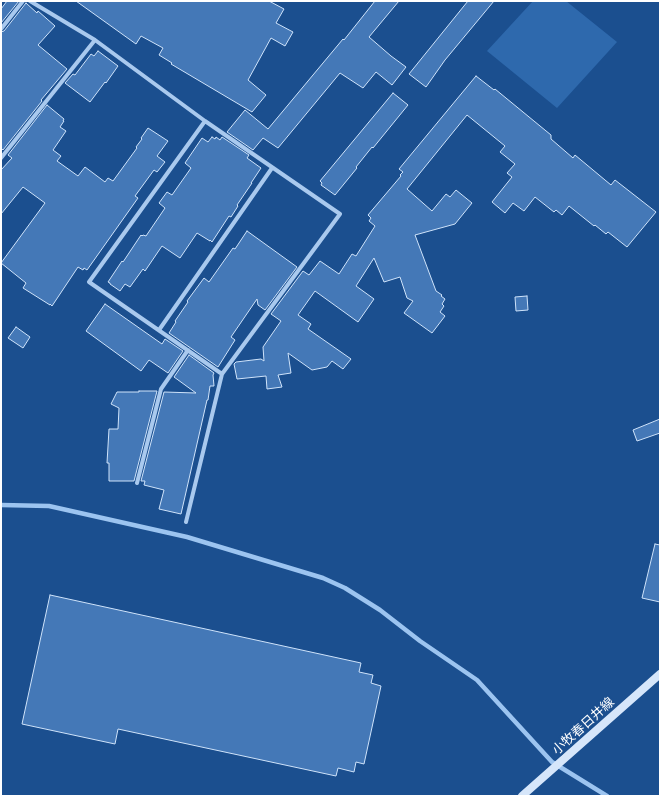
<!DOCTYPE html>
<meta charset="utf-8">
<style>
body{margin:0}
#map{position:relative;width:661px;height:797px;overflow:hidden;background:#1b4f8f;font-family:Ubuntu,sans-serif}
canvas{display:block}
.frame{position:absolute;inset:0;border:2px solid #fff;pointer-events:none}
</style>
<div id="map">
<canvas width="661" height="797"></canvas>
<div class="frame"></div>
</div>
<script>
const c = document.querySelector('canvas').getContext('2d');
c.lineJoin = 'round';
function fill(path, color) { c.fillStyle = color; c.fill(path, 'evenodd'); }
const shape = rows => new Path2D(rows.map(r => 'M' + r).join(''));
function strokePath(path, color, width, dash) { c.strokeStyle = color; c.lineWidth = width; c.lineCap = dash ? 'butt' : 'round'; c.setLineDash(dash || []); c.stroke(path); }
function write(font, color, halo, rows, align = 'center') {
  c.font = font + ' Ubuntu,"Noto Sans JP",sans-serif'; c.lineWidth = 4; c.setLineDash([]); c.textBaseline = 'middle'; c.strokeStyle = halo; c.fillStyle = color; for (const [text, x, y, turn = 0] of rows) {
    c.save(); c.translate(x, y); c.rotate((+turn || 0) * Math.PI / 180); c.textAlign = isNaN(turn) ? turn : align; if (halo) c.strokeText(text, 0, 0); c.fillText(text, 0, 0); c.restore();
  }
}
const green = shape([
 [533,1,566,1,617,42,557,108,487,51]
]);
const stream = shape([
 [1,505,49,506,187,537,323,578,345,588,380,610,420,641,477,680,552,762,607,796]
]);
const building = shape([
 [7,1,19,1,1,23,1,9,7,1],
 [76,1,269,1,284,9,276,23,293,32,285,46,271,38,248,80,266,95,252,112,171,64,172,63,159,55,163,48,141,36,136,44,76,1],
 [375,1,399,1,369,37,391,56,406,67,392,85,376,72,363,88,340,73,278,148,263,138,253,150,227,132,245,110,268,129,343,39,344,40,375,1],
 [468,1,494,1,445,60,426,87,409,74,468,1],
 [26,3,37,13,38,11,55,26,38,45,67,69,41,100,42,101,3,150,1,148,1,32,4,31,26,3],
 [98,51,118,66,106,83,105,82,90,102,65,83,73,74,75,75,91,54,94,56,98,51],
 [476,76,494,90,495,89,551,135,551,139,573,158,575,155,611,185,615,180,656,212,627,247,608,232,606,234,595,225,594,226,569,206,562,215,556,210,554,212,535,197,524,211,513,203,505,213,492,202,512,177,507,173,515,164,500,152,505,146,467,115,407,189,432,211,446,194,450,197,456,190,472,203,455,224,415,235,436,291,442,295,441,296,445,299,442,304,444,306,440,312,445,316,432,333,404,313,413,301,407,298,400,277,384,282,374,258,356,286,374,299,358,322,315,291,298,315,311,324,308,329,351,359,343,369,332,361,327,367,312,370,288,353,291,373,278,375,282,387,267,389,266,376,237,379,234,364,236,362,261,359,264,361,263,347,281,321,271,314,303,271,309,275,320,261,339,274,352,254,356,256,375,226,369,221,371,218,368,215,401,176,400,175,403,172,399,169,476,76],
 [393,93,408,105,373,148,372,147,356,167,357,168,335,195,321,185,322,183,320,181,393,93],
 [47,105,64,119,63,121,64,121,60,127,66,131,53,150,61,156,57,161,78,176,85,167,105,182,108,178,113,181,137,148,136,147,142,139,141,138,148,128,168,141,157,156,165,162,157,172,154,170,135,196,138,198,87,270,84,268,83,270,78,267,52,306,50,304,50,305,23,288,26,283,1,263,45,203,23,187,1,214,1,170,12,158,8,155,47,105],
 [212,137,215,139,216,137,220,140,222,137,249,155,247,158,261,168,251,183,252,183,237,205,238,206,231,217,229,216,212,242,210,240,210,241,197,233,180,258,162,246,145,271,143,269,130,287,125,284,120,291,110,284,110,283,108,282,122,261,123,262,141,235,142,236,143,235,146,236,165,208,159,203,167,192,172,195,191,168,185,163,202,138,208,142,212,137],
 [247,231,297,267,265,310,258,305,257,299,231,337,235,340,218,367,169,333,176,322,175,321,188,302,187,301,204,278,209,282,233,248,235,249,247,231],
 [527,296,528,310,516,311,515,297,527,296],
 [105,304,162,344,165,339,183,351,168,373,149,360,141,371,86,331,105,304],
 [16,327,30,337,23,348,8,338,16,327],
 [189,355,214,373,213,375,214,386,210,386,208,400,207,400,181,514,159,509,164,490,144,485,145,481,141,481,164,392,196,393,174,377,189,355],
 [139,391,157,391,134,481,109,481,109,463,107,463,109,429,118,429,119,408,111,404,117,392,139,392,139,391],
 [660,419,660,433,637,441,633,430,660,419],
 [655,544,660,545,660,602,642,598,655,544],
 [50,595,361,663,359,672,373,675,371,683,381,686,364,764,356,762,354,772,338,768,336,776,118,729,115,744,22,724,50,595]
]);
const street = shape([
 [30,1,95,40,205,121,340,214,222,374,89,282,205,121],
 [1,29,23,1],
 [1,158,95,40],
 [159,330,272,168],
 [137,483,161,389,188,350],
 [186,522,222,374]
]);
const secondary = shape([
 [522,796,660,674]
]);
const streetNames = [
 ["小牧春日井線",583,726,-42]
];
fill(green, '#2e69ad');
strokePath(stream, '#9cc4f0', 4.5);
fill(building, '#4478b7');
strokePath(building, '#cfe3fa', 1);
strokePath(street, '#a9c9ee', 4);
strokePath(secondary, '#d6e6fa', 8);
write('13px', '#fff', '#1b4f8f', streetNames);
</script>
